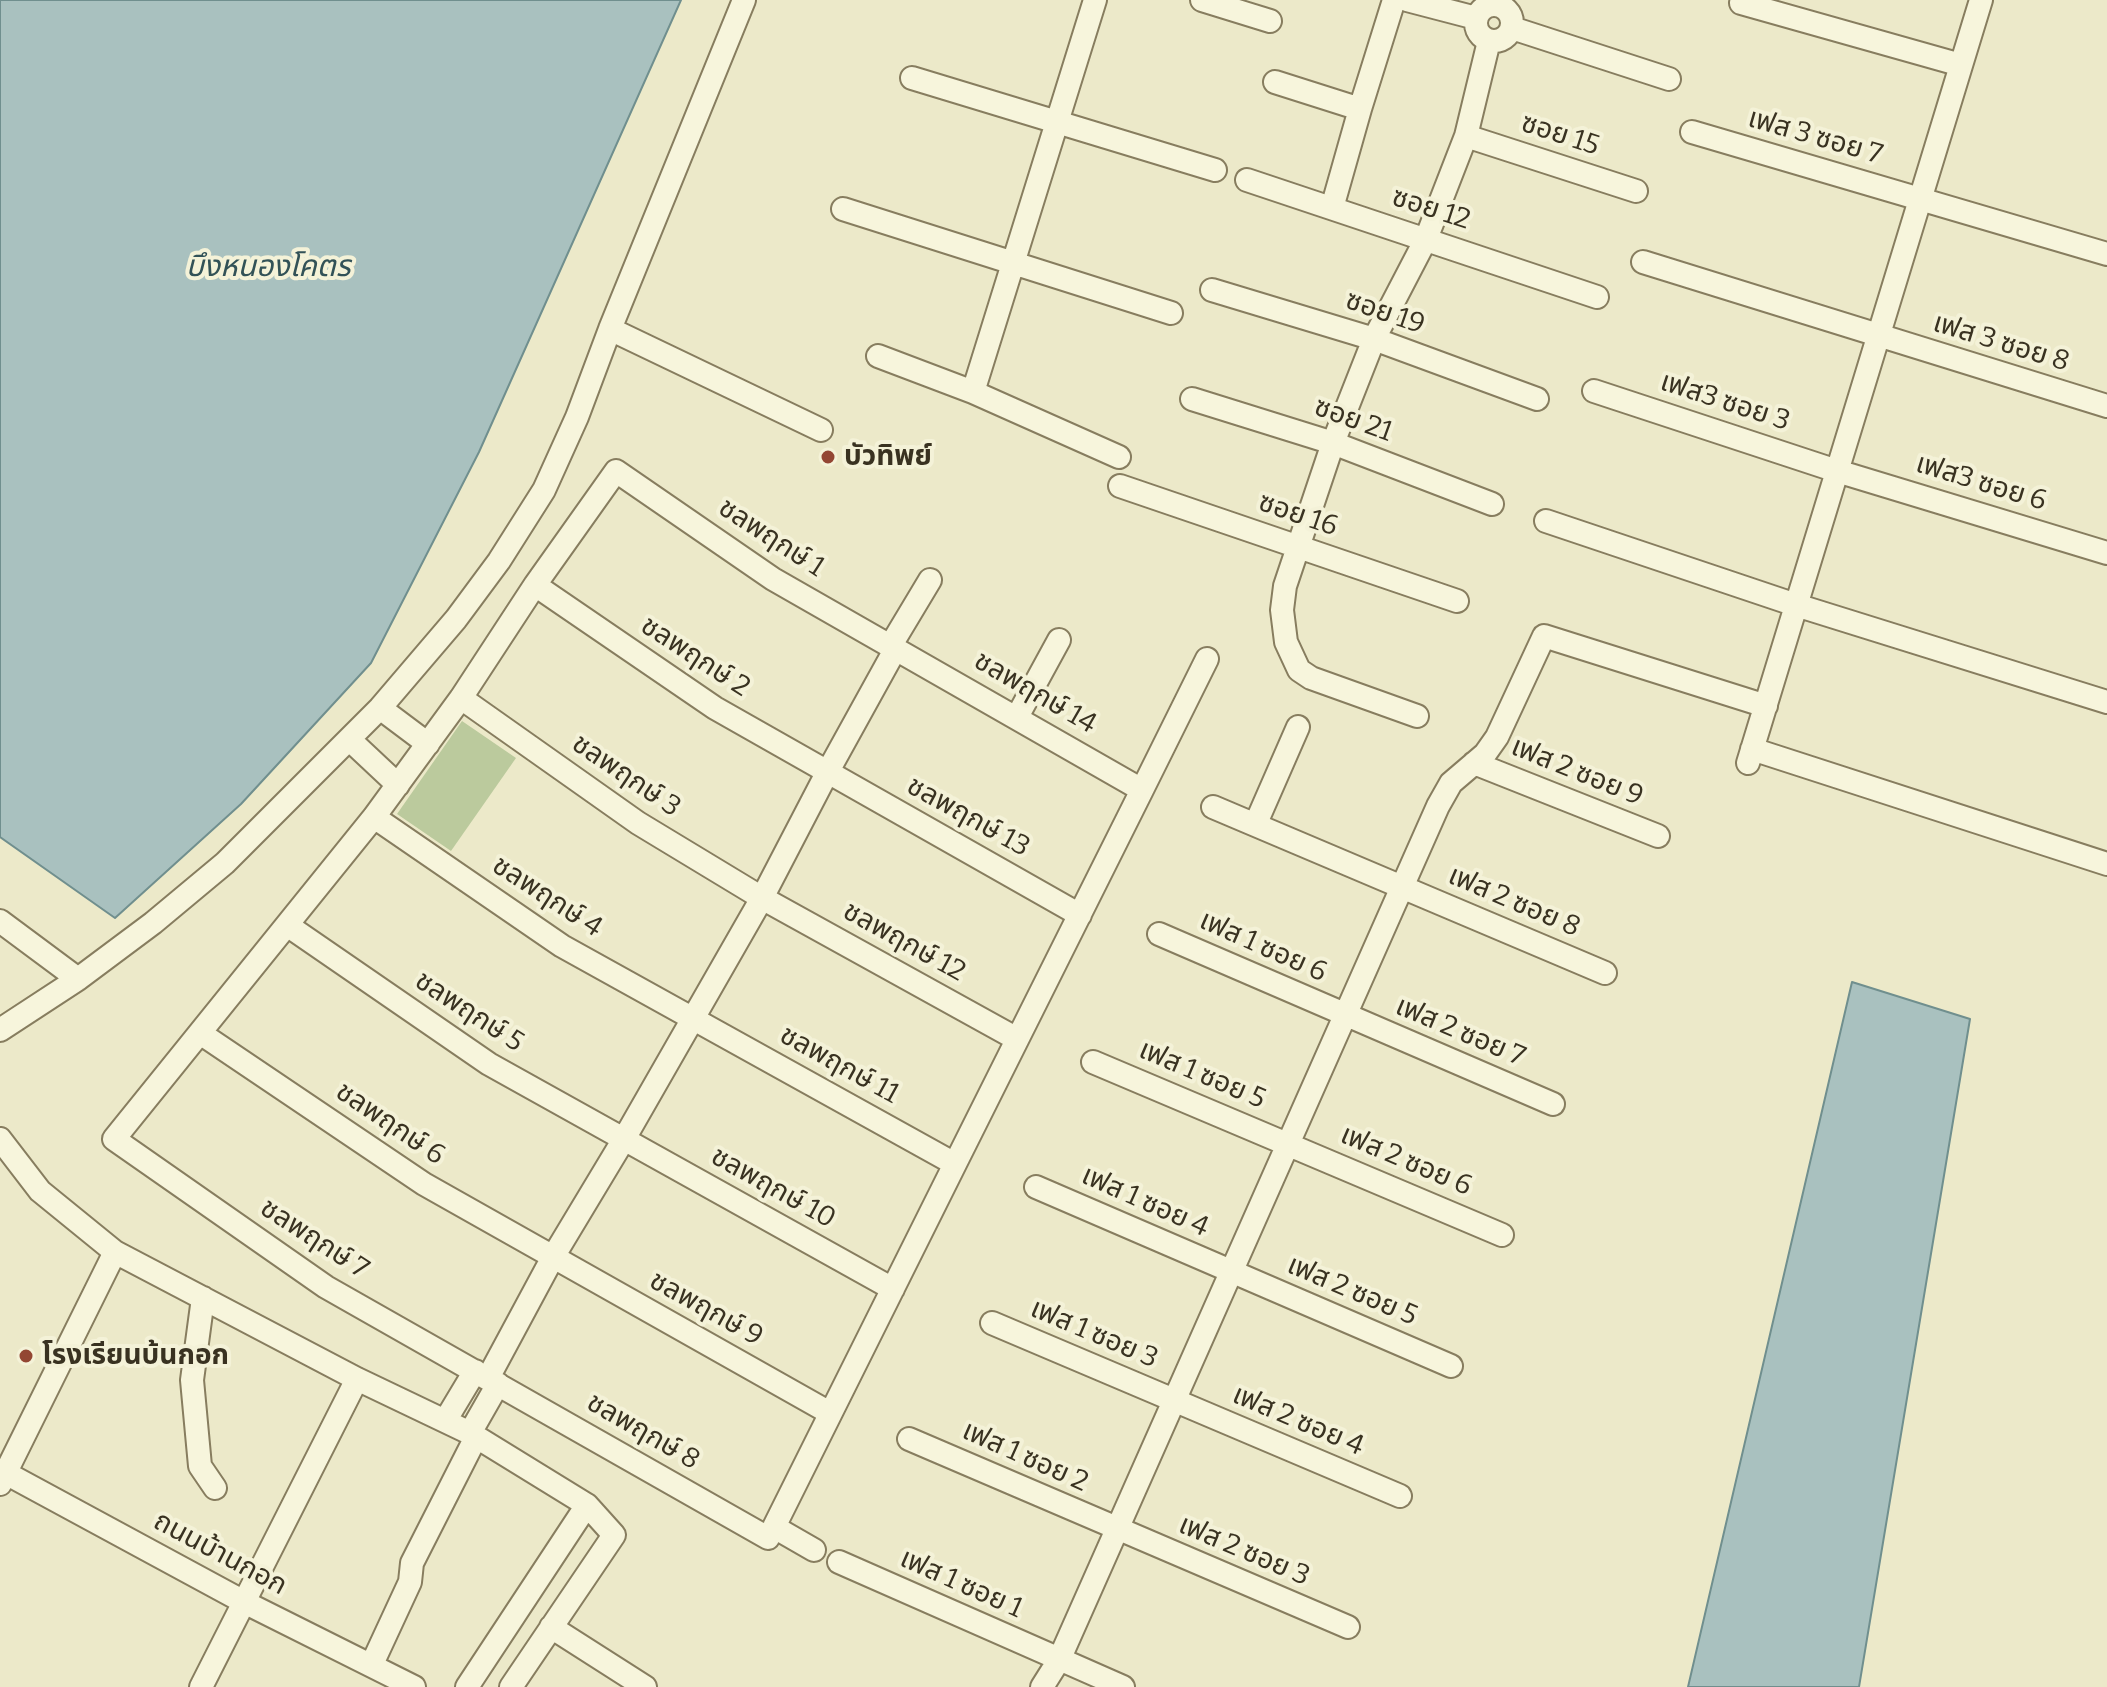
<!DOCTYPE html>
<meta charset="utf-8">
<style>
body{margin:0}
canvas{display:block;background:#ece9c9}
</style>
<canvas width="2107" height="1687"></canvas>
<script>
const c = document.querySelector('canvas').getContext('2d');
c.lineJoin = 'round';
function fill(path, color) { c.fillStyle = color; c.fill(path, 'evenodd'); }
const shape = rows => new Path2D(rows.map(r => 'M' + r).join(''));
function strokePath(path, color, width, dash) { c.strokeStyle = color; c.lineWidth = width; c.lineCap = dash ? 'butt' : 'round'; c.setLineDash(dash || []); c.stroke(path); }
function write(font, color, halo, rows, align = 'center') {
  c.font = font + ' Bitter,"Noto Sans Thai",serif'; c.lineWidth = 8; c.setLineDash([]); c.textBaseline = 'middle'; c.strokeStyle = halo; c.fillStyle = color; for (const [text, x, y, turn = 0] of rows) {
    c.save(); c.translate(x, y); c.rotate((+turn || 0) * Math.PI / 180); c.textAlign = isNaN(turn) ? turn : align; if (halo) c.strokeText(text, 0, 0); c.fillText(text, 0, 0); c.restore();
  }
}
const green = shape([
 [462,721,516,758,451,851,397,814]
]);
const water = shape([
 [0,0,681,0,479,452,371,663,241,804,115,918,0,837,0,0],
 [1852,982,1970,1019,1859,1687,1688,1687,1852,982]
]);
const minor = shape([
 [1202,0,1270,21],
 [1407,0,1476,18],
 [1741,3,1961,65],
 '1476 23a18 18 0 1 1 36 0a18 18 0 1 1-36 0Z',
 [1512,28,1669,79],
 [912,78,1215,170],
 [1275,82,1360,109],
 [1692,132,2107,254],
 [1466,136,1636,191],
 [1247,180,1597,297],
 [1332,208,1360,109,1394,0],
 [843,209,1171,313],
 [1643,262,2107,406],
 [1212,290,1374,339,1537,399],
 [610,329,821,430],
 [878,356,973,392,1119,457],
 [1594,391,1837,471,2107,553],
 [973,392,1095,0],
 [1192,399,1333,443,1492,504],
 [1120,486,1457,601],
 [1546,521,1796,605,2107,702],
 [535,585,715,708,1080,915],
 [891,645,930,580],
 [461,698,638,823,762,898,1017,1039],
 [380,708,428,744],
 [1417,716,1311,678,1299,670,1286,642,1282,610,1285,586,1333,443,1374,339,1426,239,1466,136,1489,41],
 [1017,717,1059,640],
 [350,740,398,785],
 [1752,749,2107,864],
 [1474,763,1658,836],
 [1748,763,1981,0],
 [1142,790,773,579,616,471,535,585,461,698,374,817,114,1139,326,1287,768,1538,774,1527,955,1164,1142,790,1207,659],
 [1213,807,1605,973],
 [374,817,562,946,955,1164],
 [1256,823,1298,727],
 [0,921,78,979],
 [287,925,489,1064,893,1289],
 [1159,934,1553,1104],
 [0,1030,78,979,153,923,225,863,380,708,456,619,499,561,544,490,577,417,610,329,744,0],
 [200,1033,424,1184,830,1413],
 [1093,1062,1502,1235],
 [0,1139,40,1191,115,1252,357,1379,470,1433,587,1505,467,1687],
 [1036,1187,1451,1366],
 [203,1298,192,1380,200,1466,215,1488],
 [992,1323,1400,1496],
 [488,1378,553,1257,624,1139,762,898,827,773,896,648],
 [445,1421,475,1371],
 [470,1433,498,1384],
 [909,1439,1348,1627],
 [0,1470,244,1602,414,1687],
 [0,1484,115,1252],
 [774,1527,814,1550],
 [839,1562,1123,1687],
 [551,1627,645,1687],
 [372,1664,410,1582,412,1563,476,1437],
 [201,1687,357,1379],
 [511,1687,614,1535,587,1505],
 [1042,1687,1059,1660,1438,806,1451,783,1485,754,1497,737,1544,636,1766,706]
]);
const markers = [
 [828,457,8,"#934633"],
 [26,1356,8,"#934633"]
];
const streetNames = [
 ["ซอย 15",1560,135,18],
 ["เฟส 3 ซอย 7",1815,137,16],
 ["ซอย 12",1431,209,18],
 ["ซอย 19",1385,313,19],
 ["เฟส 3 ซอย 8",2001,343,17],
 ["เฟส3 ซอย 3",1725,402,18],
 ["ซอย 21",1353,420,20],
 ["เฟส3 ซอย 6",1981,483,17],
 ["ซอย 16",1298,515,19],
 ["ชลพฤกษ์ 1",771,538,33],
 ["ชลพฤกษ์ 2",695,657,33],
 ["ชลพฤกษ์ 14",1035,693,30],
 ["เฟส 2 ซอย 9",1577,772,22],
 ["ชลพฤกษ์ 3",626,776,34],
 ["ชลพฤกษ์ 13",968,817,29],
 ["ชลพฤกษ์ 4",547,897,33],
 ["เฟส 2 ซอย 8",1514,902,23],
 ["ชลพฤกษ์ 12",904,942,29],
 ["เฟส 1 ซอย 6",1263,947,24],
 ["ชลพฤกษ์ 5",469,1012,33],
 ["เฟส 2 ซอย 7",1460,1032,23],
 ["ชลพฤกษ์ 11",839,1065,29],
 ["เฟส 1 ซอย 5",1202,1075,23],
 ["ชลพฤกษ์ 6",390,1124,34],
 ["เฟส 2 ซอย 6",1406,1161,23],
 ["ชลพฤกษ์ 10",773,1188,29],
 ["เฟส 1 ซอย 4",1145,1202,24],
 ["ชลพฤกษ์ 7",314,1239,33],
 ["เฟส 2 ซอย 5",1352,1291,23],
 ["ชลพฤกษ์ 9",706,1309,29],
 ["เฟส 1 ซอย 3",1094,1334,23],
 ["เฟส 2 ซอย 4",1298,1421,23],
 ["ชลพฤกษ์ 8",643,1432,30],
 ["เฟส 1 ซอย 2",1025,1457,24],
 ["เฟส 2 ซอย 3",1244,1551,23],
 ["ถนนบ้านกอก",220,1554,28],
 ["เฟส 1 ซอย 1",961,1584,24]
];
const poiNames = [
 ["บัวทิพย์",844,457],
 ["โรงเรียนบ้นกอก",42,1356]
];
const waterNames = [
 ["บึงหนองโคตร",268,268]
];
fill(green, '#bbca9d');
fill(water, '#a9c1bf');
strokePath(water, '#708f8e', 2);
strokePath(minor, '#877d5f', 26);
strokePath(minor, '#f7f5dc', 22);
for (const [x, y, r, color] of markers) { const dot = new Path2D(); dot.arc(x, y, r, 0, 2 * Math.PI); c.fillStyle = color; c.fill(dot); strokePath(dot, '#f4f2d8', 3); }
write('28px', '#393221', '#f4f2d8', streetNames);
write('bold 28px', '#393221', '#f4f2d8', poiNames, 'left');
write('italic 30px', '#325257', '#f4f2d8', waterNames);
</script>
